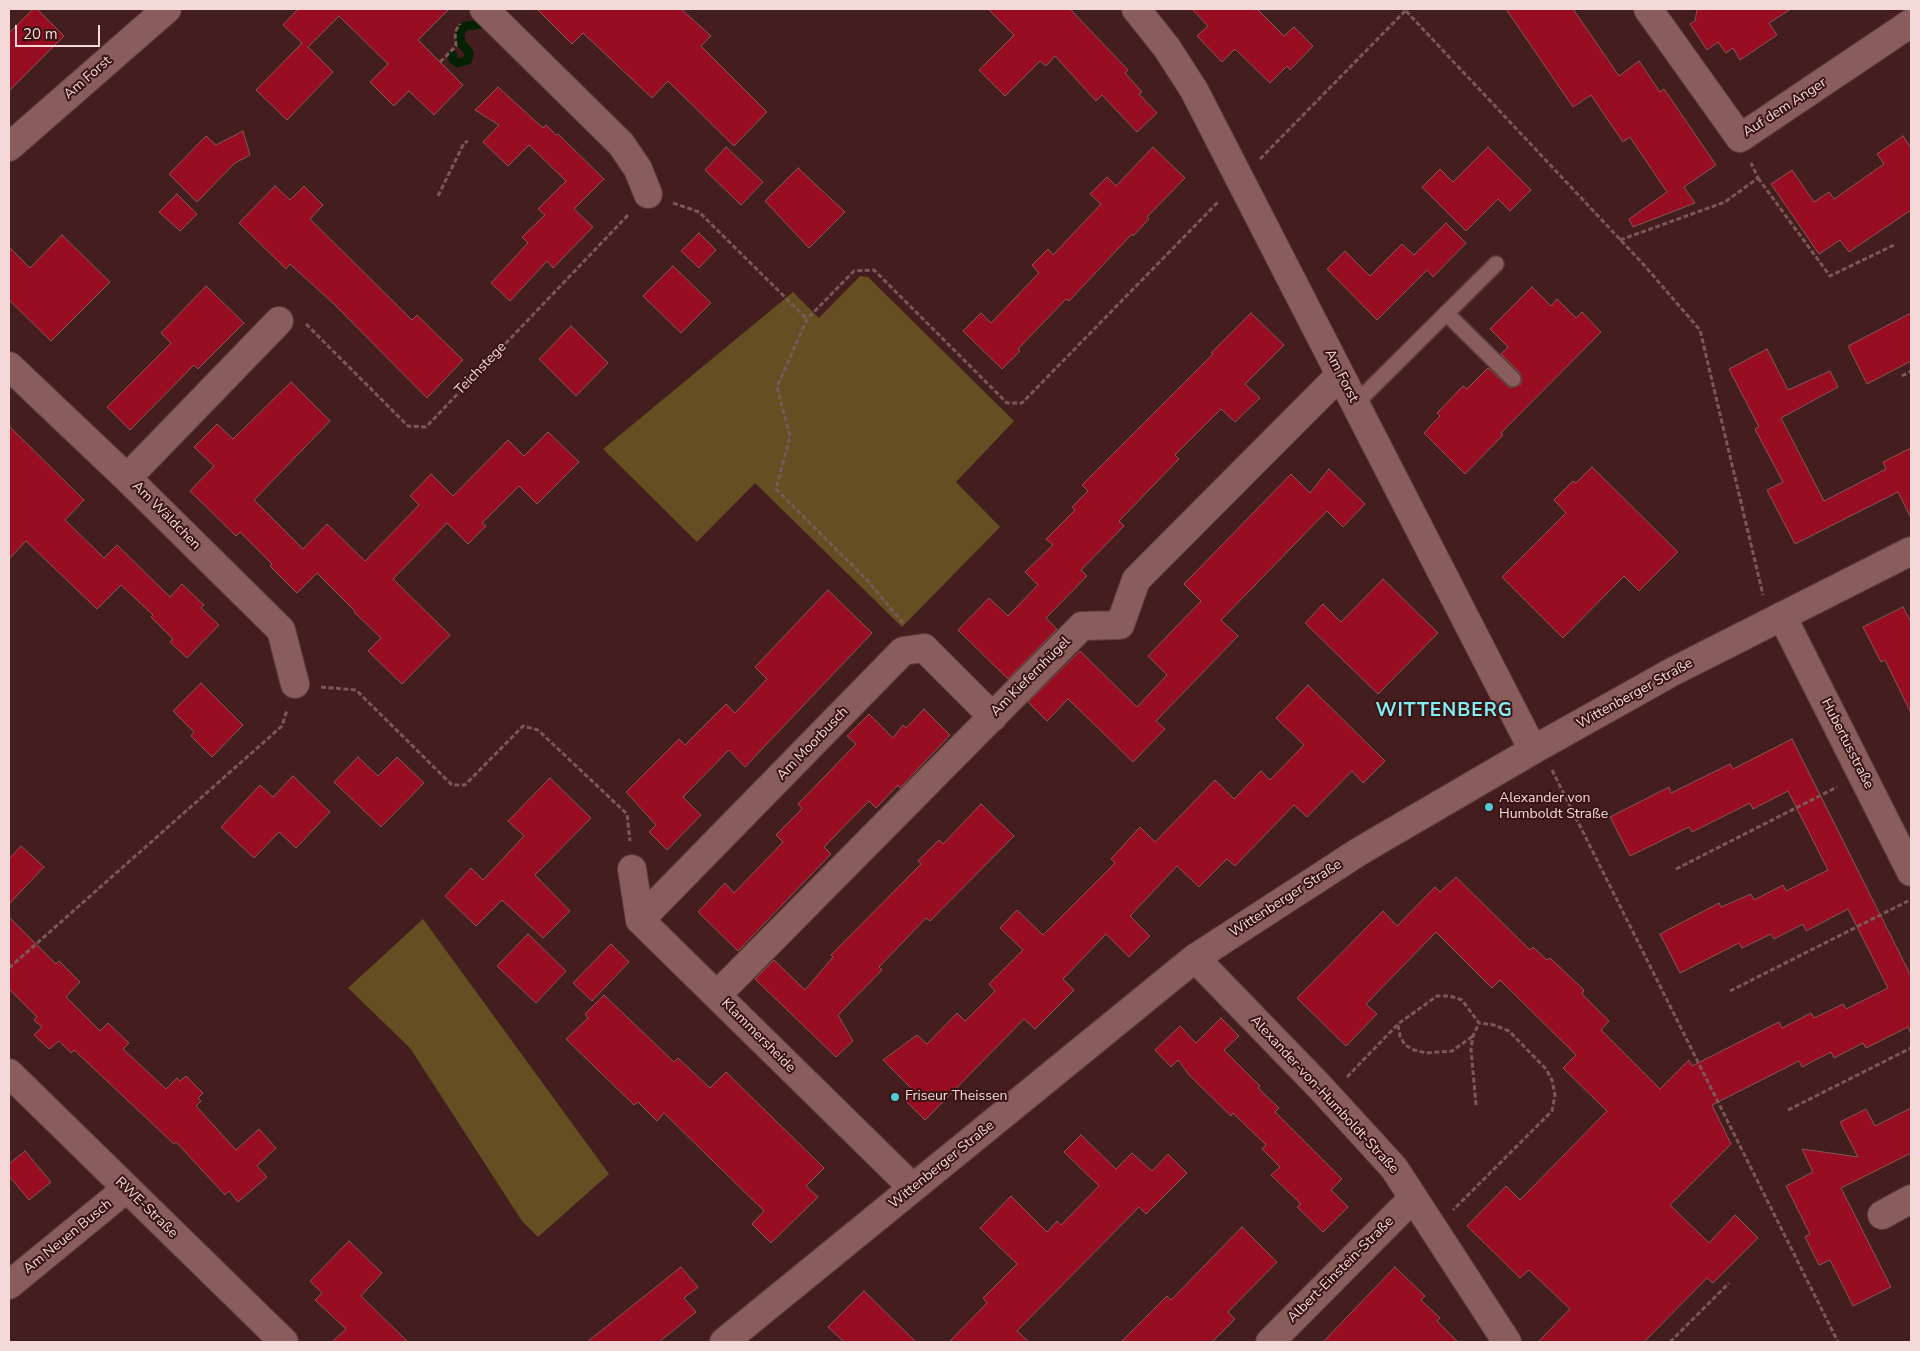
<!DOCTYPE html>
<meta charset="utf-8">
<style>
body{margin:0}
#map{position:relative;width:1920px;height:1351px;overflow:hidden;background:#441e1e;font-family:"Nunito Sans",sans-serif}
canvas{display:block}
.frame{position:absolute;inset:0;border:10px solid #f4d9d8;pointer-events:none}
.scale{position:absolute;left:15px;top:25px;width:85px;height:22px;box-sizing:border-box;border:2px solid #f4d9d8;border-top:0;padding-left:6px;font-size:15px;line-height:18px;white-space:nowrap;color:#f4d9d8;-webkit-text-stroke:4px #391414;paint-order:stroke}
</style>
<div id="map">
<canvas width="1920" height="1351"></canvas>
<div class="frame"></div>
<div class="scale">20 m</div>
</div>
<script>
const c = document.querySelector('canvas').getContext('2d');
c.lineJoin = 'round';
function fill(path, color) { c.fillStyle = color; c.fill(path, 'evenodd'); }
const shape = rows => new Path2D(rows.map(r => 'M' + r).join(''));
function strokePath(path, color, width, dash) { c.strokeStyle = color; c.lineWidth = width; c.lineCap = dash ? 'butt' : 'round'; c.setLineDash(dash || []); c.stroke(path); }
function write(font, color, halo, rows, align = 'center') {
  c.font = font + ' "Nunito Sans",sans-serif'; c.lineWidth = 4; c.setLineDash([]); c.textBaseline = 'middle'; c.strokeStyle = halo; c.fillStyle = color; for (const [text, x, y, turn = 0] of rows) {
    c.save(); c.translate(x, y); c.rotate((+turn || 0) * Math.PI / 180); c.textAlign = isNaN(turn) ? turn : align; if (halo) c.strokeText(text, 0, 0); c.fillText(text, 0, 0); c.restore();
  }
}
const forest = shape([
 [860,276,868,277,1014,421,956,482,1000,527,902,627,755,483,697,542,603,449,793,292,819,318],
 [423,919,609,1174,538,1237,522,1221,410,1048,348,988]
]);
const stream = shape([
 [453,55,453,60,458,63,468,60,469,52,461,43,460,33,465,26,481,24]
]);
const building = shape([
 [33,9,37,9,64,36,9,91,9,33,33,9],
 [298,9,449,9,418,40,463,85,434,115,409,91,394,106,370,82,388,64,339,16,308,47,333,72,287,120,256,90,302,43,283,25,298,9],
 [537,9,681,9,711,36,701,46,767,112,734,146,668,81,652,98,583,33,572,44,537,9],
 [988,9,1070,9,1128,70,1125,73,1142,92,1139,94,1157,113,1137,132,1102,95,1096,101,1055,56,1046,66,1040,61,1005,96,979,70,1014,35,988,9],
 [1192,9,1257,9,1284,36,1294,27,1313,46,1290,70,1287,66,1270,83,1235,49,1222,62,1197,36,1208,26,1192,9],
 [1506,9,1573,9,1619,76,1639,61,1660,92,1664,89,1716,165,1684,187,1695,203,1633,227,1629,219,1667,192,1630,137,1623,142,1591,95,1573,107,1506,9],
 [1697,9,1791,9,1769,23,1777,35,1740,60,1733,48,1726,53,1718,42,1707,50,1690,24,1695,21,1697,9],
 [498,87,543,128,546,125,556,135,558,134,604,179,574,209,593,227,553,268,547,261,510,301,491,283,528,243,522,237,545,215,538,209,566,181,529,145,508,166,483,142,499,125,475,110,498,87],
 [243,131,250,155,235,163,197,202,169,174,206,136,216,145,243,131],
 [1903,136,1911,148,1911,210,1849,252,1840,240,1819,254,1771,184,1792,170,1814,202,1829,192,1834,199,1884,164,1877,154,1903,136],
 [726,147,763,182,741,205,705,170,726,147],
 [1153,147,1185,178,1147,217,1149,219,1133,236,1132,234,1069,301,1066,299,1018,349,1020,351,1002,369,963,331,981,313,991,323,1039,273,1032,265,1048,249,1053,255,1101,204,1090,194,1107,177,1116,186,1153,147],
 [1488,147,1531,190,1510,211,1498,199,1466,231,1422,187,1440,169,1453,182,1488,147],
 [798,168,845,212,809,248,765,201,798,168],
 [275,186,290,200,304,186,323,205,310,219,412,320,417,315,463,360,427,398,334,304,290,264,286,269,239,223,275,186],
 [177,194,197,214,180,231,159,212,177,194],
 [1446,223,1466,243,1433,277,1427,270,1377,320,1327,269,1345,251,1370,276,1402,244,1414,255,1446,223],
 [699,233,716,250,699,268,681,251,699,233],
 [62,235,110,282,51,341,9,300,9,247,30,268,62,235],
 [673,266,711,303,681,333,643,296,673,266],
 [206,286,244,323,198,369,194,365,130,430,107,407,171,343,161,333,206,286],
 [1532,287,1551,306,1557,299,1576,318,1582,312,1601,332,1501,433,1503,435,1465,474,1424,433,1440,416,1437,413,1463,386,1467,389,1488,368,1510,388,1520,385,1522,381,1520,373,1501,354,1508,347,1490,329,1532,287],
 [1251,313,1284,345,1245,384,1260,398,1235,422,1221,409,1175,455,1179,459,1119,521,1124,526,1081,570,1087,576,1046,618,1057,629,1008,679,958,630,989,598,1008,616,1038,585,1025,572,1053,545,1046,539,1075,510,1072,507,1088,491,1082,485,1213,354,1211,353,1251,313],
 [1911,313,1911,361,1867,384,1848,346,1911,313],
 [571,326,608,363,576,396,539,359,571,326],
 [1767,349,1788,390,1830,371,1838,387,1781,418,1824,501,1886,469,1883,462,1911,448,1911,518,1898,492,1795,544,1767,490,1783,482,1755,429,1759,427,1729,369,1767,349],
 [291,382,330,421,254,500,303,549,327,524,365,561,419,505,410,496,431,474,453,496,508,440,524,456,548,432,579,462,537,504,519,486,482,523,486,526,468,544,447,523,393,579,450,635,402,684,368,651,381,638,354,612,355,611,317,573,297,593,270,566,272,564,240,532,236,536,190,491,214,466,194,447,217,424,233,439,291,382],
 [9,426,84,500,65,520,104,558,117,545,170,597,182,584,204,605,201,608,219,625,187,658,170,642,173,639,151,617,153,615,121,585,97,609,26,541,9,559,9,426],
 [1592,467,1678,552,1639,591,1624,576,1563,638,1502,577,1566,513,1554,500,1573,481,1576,483,1592,467],
 [1329,469,1365,504,1343,527,1327,511,1221,620,1238,636,1156,721,1165,729,1133,762,1068,699,1047,721,1028,702,1080,651,1137,707,1167,675,1148,656,1201,601,1184,584,1291,474,1310,493,1329,469],
 [1383,579,1438,633,1378,694,1305,623,1323,604,1341,622,1383,579],
 [828,590,872,633,745,767,729,750,683,797,701,815,667,850,649,832,656,825,626,792,679,739,685,745,726,704,735,713,767,679,755,667,828,590],
 [1903,607,1911,622,1911,713,1885,660,1881,662,1863,627,1903,607],
 [201,683,243,725,212,757,191,736,194,732,173,711,201,683],
 [1308,685,1385,761,1363,783,1352,771,1307,817,1294,805,1235,866,1227,859,1199,887,1177,866,1130,916,1150,936,1129,957,1106,934,1063,979,1074,990,1035,1029,1024,1019,925,1120,905,1100,914,1091,883,1060,917,1035,927,1044,957,1013,965,1021,995,991,989,984,1023,950,1000,928,1017,910,1043,935,1115,863,1111,859,1140,827,1155,842,1215,780,1234,799,1261,771,1270,780,1304,745,1276,718,1308,685],
 [924,709,950,735,900,788,898,785,876,808,869,801,824,847,831,854,738,951,698,912,725,883,734,893,783,842,776,835,802,809,798,804,856,744,847,736,869,714,893,738,903,725,906,728,924,709],
 [1792,739,1911,976,1911,1034,1908,1027,1866,1048,1863,1043,1834,1058,1831,1052,1802,1067,1799,1061,1712,1105,1731,1144,1670,1205,1709,1243,1735,1215,1758,1238,1713,1283,1707,1278,1644,1342,1538,1342,1570,1309,1529,1270,1520,1278,1467,1226,1506,1186,1520,1200,1607,1111,1563,1068,1576,1055,1500,980,1492,988,1436,932,1366,1004,1377,1014,1346,1046,1297,998,1383,911,1397,926,1435,887,1440,892,1456,877,1530,950,1533,947,1547,960,1550,958,1584,990,1582,994,1609,1021,1601,1030,1660,1089,1689,1060,1692,1066,1779,1022,1782,1028,1811,1013,1814,1018,1843,1004,1846,1009,1888,988,1848,909,1806,931,1803,924,1774,939,1771,934,1742,948,1739,943,1680,973,1660,934,1719,903,1721,907,1751,894,1754,900,1783,885,1786,891,1828,870,1788,791,1753,809,1750,803,1692,832,1689,827,1630,856,1610,817,1669,787,1671,793,1730,764,1733,769,1792,739],
 [358,757,378,776,397,757,424,783,381,827,334,782,358,757],
 [293,776,330,812,296,848,279,832,254,858,221,827,260,785,273,797,293,776],
 [550,778,591,818,535,875,570,911,543,938,502,900,476,926,445,896,471,868,483,880,524,836,508,821,550,778],
 [981,804,1014,836,930,921,926,918,879,967,882,970,838,1015,853,1041,836,1057,755,979,774,960,805,990,833,957,831,955,921,864,918,861,939,840,943,844,981,804],
 [21,846,44,867,9,904,9,859,21,846],
 [9,917,56,964,59,961,80,982,66,997,100,1031,108,1023,129,1043,123,1049,166,1089,177,1078,180,1081,186,1076,203,1093,198,1098,201,1101,196,1106,236,1150,259,1129,276,1148,257,1166,267,1177,238,1202,229,1191,225,1195,176,1142,174,1144,74,1050,71,1053,59,1041,49,1049,34,1035,42,1027,34,1020,37,1017,9,989,9,917],
 [528,934,566,971,536,1003,497,966,528,934],
 [611,944,629,962,592,1001,573,983,611,944],
 [604,995,674,1062,678,1058,710,1088,726,1072,824,1168,806,1186,818,1197,771,1243,752,1224,764,1211,664,1113,657,1121,638,1102,634,1105,566,1039,588,1018,585,1014,604,995],
 [1221,1018,1239,1036,1224,1050,1260,1086,1258,1088,1279,1108,1275,1112,1342,1179,1331,1190,1348,1207,1323,1232,1297,1207,1301,1204,1271,1175,1280,1167,1262,1149,1266,1145,1233,1113,1231,1116,1190,1076,1178,1060,1171,1067,1155,1050,1180,1026,1196,1043,1221,1018],
 [1911,1108,1911,1153,1841,1188,1891,1287,1853,1306,1830,1260,1819,1265,1805,1237,1810,1234,1786,1186,1813,1172,1802,1149,1858,1157,1840,1122,1866,1109,1875,1126,1911,1108],
 [1081,1135,1116,1169,1132,1153,1152,1171,1168,1154,1187,1173,1146,1214,1139,1207,1017,1331,1029,1342,949,1342,987,1303,983,1298,1017,1264,980,1228,1011,1196,1047,1232,1057,1221,1061,1225,1099,1186,1064,1152,1081,1135],
 [25,1151,51,1182,29,1200,9,1176,9,1164,25,1151],
 [1242,1227,1277,1262,1228,1312,1235,1319,1212,1342,1121,1342,1167,1296,1171,1300,1242,1227],
 [349,1241,382,1273,361,1296,408,1342,332,1342,346,1329,315,1300,322,1293,310,1281,349,1241],
 [681,1267,698,1287,684,1298,696,1312,659,1342,587,1342,681,1267],
 [1395,1267,1425,1296,1421,1300,1440,1318,1437,1321,1458,1342,1323,1342,1395,1267],
 [864,1291,916,1342,844,1342,828,1327,864,1291]
]);
const path = shape([
 [1406,11,1644,265,1700,330,1763,595],
 [440,62,456,46,455,32,460,24],
 [1260,159,1407,9],
 [1758,178,1830,276,1894,245],
 [438,196,464,143,468,141],
 [673,203,699,212,807,319],
 [1620,240,1725,202,1758,178,1751,163],
 [306,324,408,426,426,427,629,214],
 [1902,376,1911,371],
 [903,623,866,579,776,489,790,436,777,387,807,319,854,271,874,270,1007,403,1022,403,1219,201],
 [321,687,356,690,452,785,465,785,523,726,538,730,627,814,630,841],
 [1552,770,1838,1342],
 [1676,869,1837,787],
 [9,968,282,726,287,710],
 [1730,991,1908,901],
 [1398,1025,1400,1036,1405,1045,1414,1050,1426,1053,1452,1051,1473,1036],
 [1347,1077,1398,1024,1437,996,1450,996,1462,1000,1479,1023,1494,1025,1509,1031,1546,1069,1552,1080,1555,1095,1552,1111,1453,1210],
 [1476,1105,1471,1049,1473,1036,1479,1023],
 [1788,1110,1911,1048],
 [1670,1342,1729,1283]
]);
const service = shape([
 [1446,313,1513,379],
 [1355,404,1496,264]
]);
const minor = shape([
 [484,9,621,144,638,169,648,194],
 [1136,9,1167,48,1194,90,1533,750],
 [1648,9,1740,138,1911,23],
 [9,147,167,9],
 [9,366,127,478,281,630,295,684],
 [127,478,279,321],
 [1782,616,1911,872],
 [632,869,640,920,913,1188],
 [640,920,903,651,924,648,993,717],
 [1195,958,1319,1086,1394,1168,1507,1342],
 [717,995,1082,626,1120,625,1136,580,1340,375],
 [9,1073,284,1342],
 [1882,1215,1911,1199],
 [9,1285,126,1189],
 [724,1342,1195,958,1360,851,1533,750,1672,672,1911,551],
 [1270,1342,1413,1198]
]);
const markers = [
 [1489,807,5,"#51ccd5"],
 [895,1097,5,"#51ccd5"]
];
const streetNames = [
 ["Am Forst",88,78,-41],
 ["Auf dem Anger",1785,108,-33],
 ["Teichstege",481,369,-46],
 ["Am Forst",1341,376,63],
 ["Am Wäldchen",166,516,45],
 ["Am Kiefernhügel",1031,677,-45],
 ["Wittenberger Straße",1635,694,-29],
 ["Am Moorbusch",813,744,-46],
 ["Hubertusstraße",1847,744,63],
 ["Wittenberger Straße",1286,899,-33],
 ["Klammersheide",758,1036,45],
 ["Alexander-von-Humboldt-Straße",1324,1095,47],
 ["Wittenberger Straße",942,1165,-39],
 ["RWE-Straße",146,1208,44],
 ["Am Neuen Busch",68,1237,-39],
 ["Albert-Einstein-Straße",1341,1270,-45]
];
const poiNames = [
 ["Alexander von",1499,799],
 ["Humboldt Straße",1499,815],
 ["Friseur Theissen",905,1097]
];
const districtNames = [
 ["WITTENBERG",1444,711]
];
fill(forest, '#644e22');
strokePath(stream, '#042203', 9);
fill(building, '#990d23');
strokePath(building, '#845856', 1);
strokePath(service, '#5e3d3d', 18);
strokePath(minor, '#5e3d3d', 30);
strokePath(path, '#7b5858', 3, [5, 2.5]);
strokePath(service, '#895d5b', 15);
strokePath(minor, '#895d5b', 28);
for (const [x, y, r, color] of markers) { const dot = new Path2D(); dot.arc(x, y, r, 0, 2 * Math.PI); c.fillStyle = color; c.fill(dot); strokePath(dot, '#391414', 2); }
write('14px', '#f4d9d8', '#391414', streetNames);
write('14px', '#f4d9d8', '#391414', poiNames, 'left');
c.letterSpacing = '1px';
write('bold 19px', '#83eef6', '#391414', districtNames);
c.letterSpacing = '0px';
</script>
